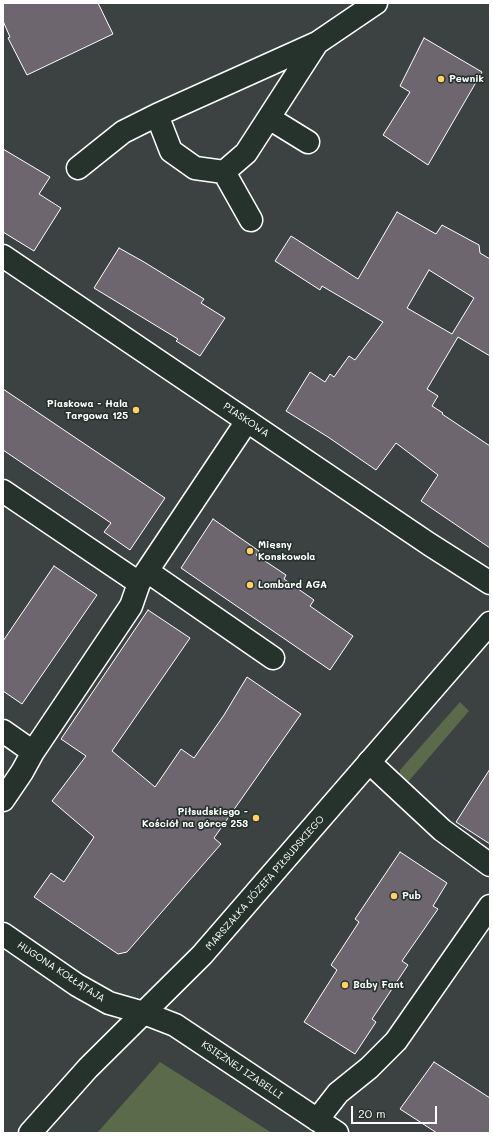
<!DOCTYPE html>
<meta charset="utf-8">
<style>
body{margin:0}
#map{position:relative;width:493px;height:1136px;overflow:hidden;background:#3b4241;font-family:Mali,sans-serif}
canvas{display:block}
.frame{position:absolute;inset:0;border:4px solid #fff;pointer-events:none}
.scale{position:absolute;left:351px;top:1106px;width:86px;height:18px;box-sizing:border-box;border:2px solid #fff;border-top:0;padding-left:5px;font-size:12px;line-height:14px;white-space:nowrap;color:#fff;-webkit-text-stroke:3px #26332d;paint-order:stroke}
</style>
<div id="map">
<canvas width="493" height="1136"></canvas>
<div class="frame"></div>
<div class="scale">20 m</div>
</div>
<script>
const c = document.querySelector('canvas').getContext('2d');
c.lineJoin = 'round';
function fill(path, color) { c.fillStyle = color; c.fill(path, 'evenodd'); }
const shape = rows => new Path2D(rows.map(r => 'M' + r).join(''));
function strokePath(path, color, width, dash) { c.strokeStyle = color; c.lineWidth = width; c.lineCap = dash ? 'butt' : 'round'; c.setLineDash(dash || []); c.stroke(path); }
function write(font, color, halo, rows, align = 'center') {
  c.font = font + ' Mali,sans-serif'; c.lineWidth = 3.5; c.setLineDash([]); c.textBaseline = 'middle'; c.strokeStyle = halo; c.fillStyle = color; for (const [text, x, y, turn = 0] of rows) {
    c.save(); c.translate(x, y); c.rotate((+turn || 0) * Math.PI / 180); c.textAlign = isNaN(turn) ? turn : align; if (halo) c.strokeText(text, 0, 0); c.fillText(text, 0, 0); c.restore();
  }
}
const green = shape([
 [460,702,469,711,407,783,400,777,400,770],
 [160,1062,272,1133,97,1133]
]);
const building = shape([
 [3,3,98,3,113,34,27,75,8,38,10,37,3,21,3,3],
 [424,38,482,72,428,165,383,135,410,92,400,86,424,38],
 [3,149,50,177,39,194,61,208,34,251,3,232,3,149],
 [397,212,436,234,442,225,479,245,480,253,490,259,490,356,458,337,427,389,438,396,432,406,443,413,442,414,490,446,490,548,421,501,438,475,396,443,376,470,328,437,286,411,310,372,325,382,330,374,334,377,349,356,355,360,383,322,322,286,320,290,275,261,291,236,358,279,397,212],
 [429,270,474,298,452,334,407,308,429,270],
 [119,248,144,262,204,299,201,303,225,318,200,356,176,341,178,339,94,288,119,248],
 [3,389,165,498,130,550,104,532,111,523,3,450,3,389],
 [213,519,259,551,256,555,286,575,284,579,314,600,310,606,353,636,330,670,181,568,213,519],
 [54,566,97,595,22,704,3,691,3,641,54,566],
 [148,610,190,638,112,751,155,787,181,749,194,758,224,715,247,677,301,714,214,838,221,844,127,952,118,954,34,897,51,873,64,882,94,837,52,801,86,756,61,739,148,610],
 [490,769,490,844,456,822,490,769],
 [400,852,447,883,433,906,438,909,402,961,408,965,372,1019,376,1022,355,1054,304,1022,337,970,331,965,359,922,355,919,400,852],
 [434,1062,490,1098,490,1133,437,1133,400,1109,434,1062]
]);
const minor = shape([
 [317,43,246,153,224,172,195,168,171,151,157,115,317,43,376,3],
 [269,118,308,142],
 [78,168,123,132,157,115],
 [224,172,251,220],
 [3,491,139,583],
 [147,571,273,658],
 [3,731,33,752],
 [369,762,442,830,490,865],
 [3,800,22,772,33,752,131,606,139,583,247,421],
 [3,934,77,985,109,1003,144,1013,175,1025,337,1133],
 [317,1120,338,1093,369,1068,396,1041,490,906]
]);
const major = shape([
 [3,256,429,544,490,583],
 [30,1133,88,1068,202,955,490,623]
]);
const markers = [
 [441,79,4,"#ffd166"],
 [136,410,4,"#ffd166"],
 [250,551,4,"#ffd166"],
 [250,585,4,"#ffd166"],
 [256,818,4,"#ffd166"],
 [394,896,4,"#ffd166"],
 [345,985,4,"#ffd166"]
];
const poiNames = [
 ["Pewnik",449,79],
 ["Piaskowa - Hala",128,404,"right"],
 ["Targowa 125",128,416,"right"],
 ["Mięsny",258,545],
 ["Konskowola",258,557],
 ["Lombard AGA",258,585],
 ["Piłsudskiego -",248,812,"right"],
 ["Kościół na górce 253",248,824,"right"],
 ["Pub",402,896],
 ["Baby Fant",353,985]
];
const streetNames = [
 ["PIASKOWA",246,420,34],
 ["MARSZAŁKA JÓZEFA PIŁSUDSKIEGO",265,883,-49],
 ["HUGONA KOŁŁĄTAJA",61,972,33],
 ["KSIĘŻNEJ IZABELLI",242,1070,34]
];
fill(green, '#5c6a4c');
fill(building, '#6d666f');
strokePath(building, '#fff', 1);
strokePath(minor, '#fff', 25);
strokePath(major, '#fff', 25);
strokePath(minor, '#26332d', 22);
strokePath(major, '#26332d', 22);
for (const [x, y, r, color] of markers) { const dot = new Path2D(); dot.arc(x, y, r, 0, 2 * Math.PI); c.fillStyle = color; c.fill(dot); strokePath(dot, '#26332d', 1.5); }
write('bold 10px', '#fff', '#26332d', poiNames, 'left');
write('10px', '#fff', '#26332d', streetNames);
</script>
